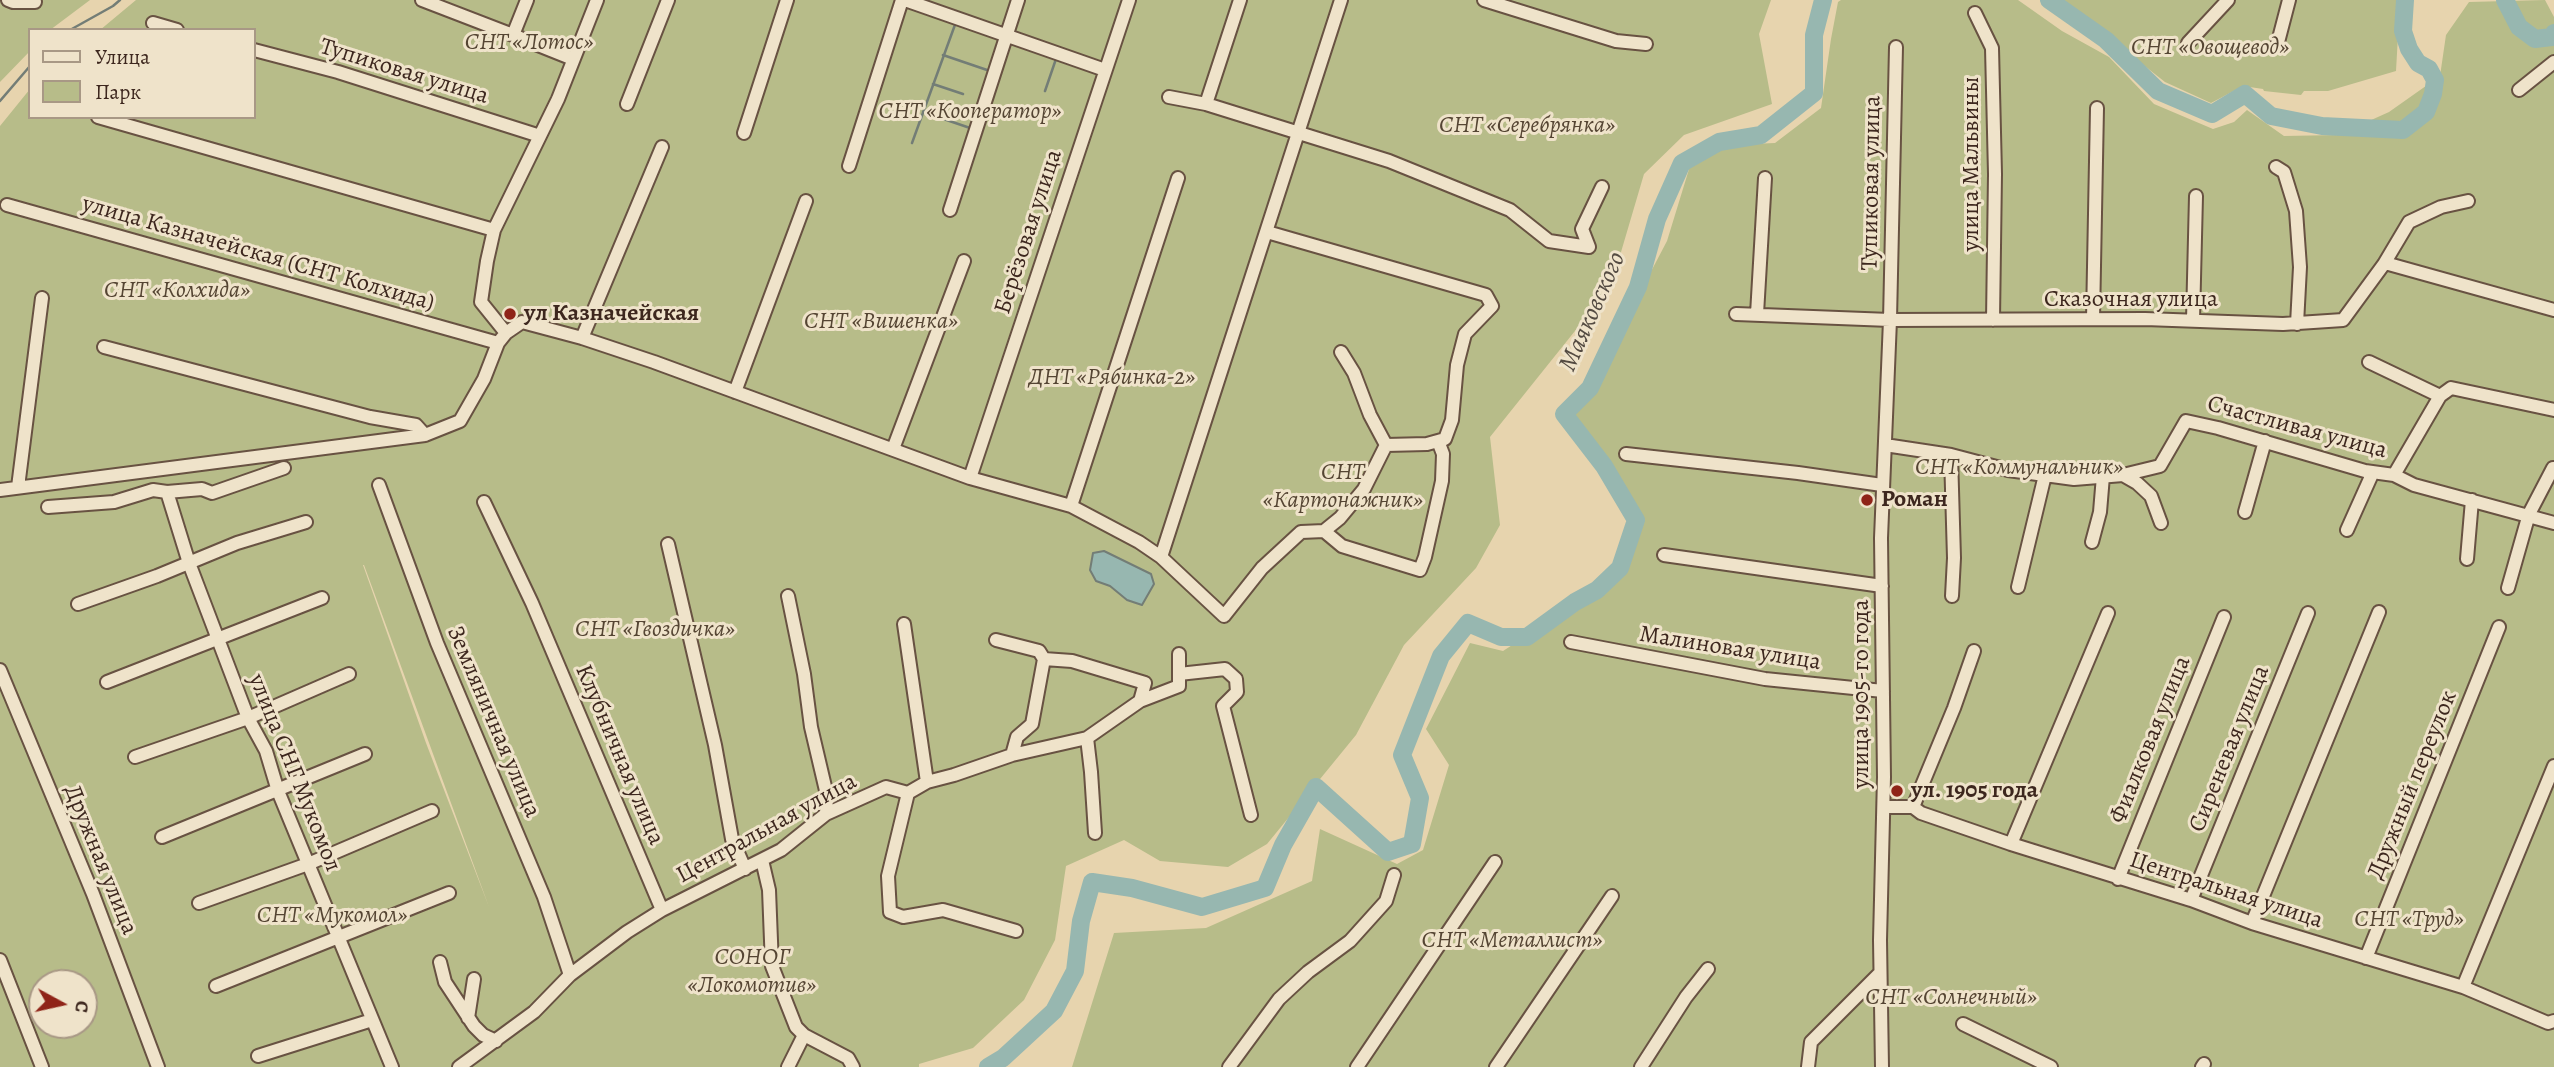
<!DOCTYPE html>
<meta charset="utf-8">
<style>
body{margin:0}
#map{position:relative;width:2554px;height:1067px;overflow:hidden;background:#e7d4ae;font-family:Alegreya,serif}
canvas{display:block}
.legend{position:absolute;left:28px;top:28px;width:228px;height:91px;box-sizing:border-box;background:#efe3ca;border:2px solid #a89885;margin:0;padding:9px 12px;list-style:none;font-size:21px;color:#3d271e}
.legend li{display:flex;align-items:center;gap:14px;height:35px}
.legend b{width:35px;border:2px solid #a89885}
.north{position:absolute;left:28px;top:969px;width:70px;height:70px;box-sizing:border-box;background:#efe3ca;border:2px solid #a89885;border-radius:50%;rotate:98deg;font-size:19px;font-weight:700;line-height:28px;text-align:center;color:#3d271e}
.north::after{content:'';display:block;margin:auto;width:24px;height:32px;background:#8f2418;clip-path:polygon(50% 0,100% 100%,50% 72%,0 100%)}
</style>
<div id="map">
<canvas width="2554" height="1067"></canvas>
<ul class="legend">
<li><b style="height:9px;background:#efe3ca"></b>Улица</li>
<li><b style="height:19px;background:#b7bc89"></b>Парк</li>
</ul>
<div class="north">С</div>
</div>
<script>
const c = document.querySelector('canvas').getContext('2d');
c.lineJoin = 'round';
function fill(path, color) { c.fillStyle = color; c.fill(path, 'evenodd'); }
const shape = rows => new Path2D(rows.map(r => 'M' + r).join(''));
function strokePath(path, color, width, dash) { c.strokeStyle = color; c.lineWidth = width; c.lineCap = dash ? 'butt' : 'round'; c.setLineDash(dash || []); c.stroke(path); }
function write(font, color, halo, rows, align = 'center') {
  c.font = font + ' Alegreya,serif'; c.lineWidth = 6; c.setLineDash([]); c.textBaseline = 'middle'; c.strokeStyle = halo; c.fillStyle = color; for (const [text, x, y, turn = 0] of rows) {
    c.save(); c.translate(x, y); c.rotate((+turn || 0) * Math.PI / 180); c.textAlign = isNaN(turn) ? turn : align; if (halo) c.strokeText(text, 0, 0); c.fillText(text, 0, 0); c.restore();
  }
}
const green = shape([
 [0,0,90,0,50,30,30,30,30,51,0,82],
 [136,0,1771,0,1759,34,1772,104,1684,135,1644,174,1611,286,1490,437,1500,525,1476,568,1404,645,1356,735,1267,844,1228,867,1160,861,1124,840,1066,866,1055,940,1024,1000,973,1048,919,1064,919,1067,0,1067,0,126,30,89,30,117,254,117,254,30,100,30],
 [363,565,364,565,489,907,426,743],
 [42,983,84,983,84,1025,42,1025],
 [1841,0,2018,0,2062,31,2109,57,2154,104,2213,129,2234,122,2247,110,2284,136,2338,135,2389,112,2440,76,2446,35,2469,2,2545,0,2554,17,2554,1067,1072,1067,1114,933,1206,928,1312,881,1320,829,1397,864,1423,850,1449,765,1426,729,1470,643,1503,651,1597,590,1620,568,1636,520,1564,414,1591,386,1667,241,1690,166,1731,145,1775,143,1821,108,1831,39,1838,2],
 [2061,0,2400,0,2396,71,2328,91,2304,91,2301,95,2264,91,2263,89,2243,86,2211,103,2165,82]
]);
const water = shape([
 [1104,551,1151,574,1154,584,1142,605,1127,600,1110,586,1096,581,1090,570,1093,553,1104,551]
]);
const stream = shape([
 [70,30,113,6,120,0],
 [943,55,990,71],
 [933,84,963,94],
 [1045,91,1057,56],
 [0,101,30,66],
 [923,112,973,129],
 [912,143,956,22]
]);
const river = shape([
 [2049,0,2106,40,2158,91,2212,114,2245,94,2271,116,2322,126,2403,130,2426,112,2433,94,2435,80,2429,69,2418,63,2409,49,2403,31,2405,0],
 [2505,0,2519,27,2535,39,2552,37,2554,33],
 [988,1067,1003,1058,1054,1011,1075,971,1081,921,1092,882,1132,888,1202,907,1265,888,1283,845,1316,787,1388,852,1412,844,1420,798,1402,755,1441,656,1468,623,1501,637,1527,637,1575,602,1597,590,1620,568,1636,520,1604,466,1564,414,1590,388,1638,287,1657,219,1682,163,1719,142,1761,135,1814,93,1814,35,1823,0]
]);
const minor = shape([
 [8,0,13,2,35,2],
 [422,0,513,35],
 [527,0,513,35,573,59],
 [905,0,1105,70],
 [1484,0,1616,41,1646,44],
 [1975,13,1992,48,1995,174,1993,320],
 [153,23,177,30],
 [2188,43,2228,0],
 [2277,46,2289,0],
 [254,50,338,72,540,136],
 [2519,90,2554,62],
 [1169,97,1206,104,1389,161,1510,210,1549,241,1589,247,1582,229,1602,187],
 [627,104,668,0],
 [1206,104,1240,0],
 [98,117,494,230],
 [744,133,787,0],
 [849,166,902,0],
 [2276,167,2284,172,2296,211,2300,267,2297,324],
 [7,205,498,343],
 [950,210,1018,0],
 [1267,232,1486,295,1492,306,1465,334,1457,365,1452,420,1445,439,1427,444,1386,445,1370,415,1354,373,1341,352],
 [2385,263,2554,310],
 [1736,314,1890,320,2145,319,2283,324,2343,320,2384,264,2409,222,2441,207,2468,201],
 [1757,314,1765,178],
 [2093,319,2097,108],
 [2193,320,2196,196],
 [506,333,481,302,487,261,494,230,558,99,597,0],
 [582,338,662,147],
 [104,347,370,417,416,425,425,435],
 [2369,362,2440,396],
 [735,392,806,201],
 [1885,445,1951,455,2008,470,2074,479,2123,475,2160,466,2186,421,2218,428,2365,471,2394,475,2414,485,2554,523],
 [893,449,964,261],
 [1626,454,1798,473,1882,485],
 [1951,455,1954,558,1952,596],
 [2123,475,2137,483,2151,496,2161,523],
 [2394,475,2440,396,2451,388,2554,410],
 [970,478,1129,0],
 [379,485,437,643,544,897,570,975],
 [18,487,42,298],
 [0,490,425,435,460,421,484,379,498,343,506,333,522,322,582,338,654,362,970,478,1071,506,1139,542,1161,557,1224,616,1262,568,1301,532,1324,531,1340,518,1364,489,1386,445],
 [167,492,189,563,248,718,266,751,278,791,392,1067],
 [484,502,532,603,662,910],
 [1071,506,1178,178],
 [48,507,114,502,153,490,167,492,202,489,212,493,284,468],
 [2245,512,2265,441],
 [2347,530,2373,472],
 [1324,531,1342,546,1420,570,1425,557,1442,481,1443,454,1438,441],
 [2092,542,2100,512,2103,476],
 [668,544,715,745,732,839,745,869],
 [1664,555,1882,586],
 [1161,557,1341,0],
 [2467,559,2472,500],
 [2018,587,2045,475],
 [2508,588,2529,514,2553,468],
 [788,596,804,674,811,727,827,795,826,814],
 [78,604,157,576,237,543,306,522],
 [904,624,927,782],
 [996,640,1039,651,1044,659],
 [1571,642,1765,679,1883,691],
 [0,670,93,894,158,1067],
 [1179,674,1225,669,1236,679,1237,692,1223,706,1251,815],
 [107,682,322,598],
 [1087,738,1091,772,1095,833],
 [1012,755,1017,737,1032,724,1044,659,1072,661,1145,683,1140,701],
 [135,757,248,718,349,674],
 [908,793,888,876,890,912,903,917,943,910,1016,931],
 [1884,807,1913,807,1921,813,2011,844,2191,900,2252,923,2463,987,2548,1023,2554,1021],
 [1913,807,1954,708,1974,651],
 [162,837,365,754],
 [2011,844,2108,613],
 [762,860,769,890,772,966,796,1027,804,1035,848,1058,853,1067],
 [2118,879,2224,617],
 [2191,900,2308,613],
 [199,903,308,864,432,811],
 [2252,923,2379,612],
 [2366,958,2499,627],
 [0,960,42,1067],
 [440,962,445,982,474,1026,483,1035,496,1041],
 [216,986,449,893],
 [2463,987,2554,766],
 [468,1018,474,979],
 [1963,1024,2051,1067],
 [258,1056,372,1020],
 [459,1067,534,1012,570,975,627,932,662,910,781,850,826,814,886,787,908,793,927,782,954,775,1012,755,1087,738,1140,701,1179,686,1179,654],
 [788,1067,804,1035],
 [1229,1067,1279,999,1308,972,1350,941,1386,901,1394,875],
 [1357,1067,1495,862],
 [1496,1067,1612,896],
 [1641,1067,1686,997,1708,969],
 [1808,1067,1811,1042,1880,973],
 [1882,1067,1880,940,1884,777,1881,538,1890,320,1896,47],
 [2202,1067,2204,1064]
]);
const markers = [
 [510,314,7,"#8f2418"],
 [1867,500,7,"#8f2418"],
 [1897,791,7,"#8f2418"]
];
const parkNames = [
 ["СНТ «Лотос»",529,43],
 ["СНТ «Овощевод»",2210,48],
 ["СНТ «Кооператор»",970,112],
 ["СНТ «Серебрянка»",1527,126],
 ["СНТ «Колхида»",177,291],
 ["СНТ «Вишенка»",881,322],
 ["ДНТ «Рябинка-2»",1112,378],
 ["СНТ «Коммунальник»",2019,468],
 ["СНТ",1343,473],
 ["«Картонажник»",1343,501],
 ["СНТ «Гвоздичка»",655,630],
 ["СНТ «Мукомол»",332,916],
 ["СНТ «Труд»",2409,920],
 ["СНТ «Металлист»",1512,941],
 ["СОНОГ",752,958],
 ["«Локомотив»",752,986],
 ["СНТ «Солнечный»",1951,998]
];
const streetNames = [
 ["Тупиковая улица",404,72,17],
 ["улица Мальвины",1972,164,-90],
 ["Тупиковая улица",1872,183,-89],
 ["Берёзовая улица",1029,232,-72],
 ["улица Казначейская (СНТ Колхида)",258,254,16],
 ["Сказочная улица",2131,300],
 ["Счастливая улица",2297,428,15],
 ["Малиновая улица",1730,649,9],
 ["улица 1905-го года",1862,694,-90],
 ["Земляничная улица",493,722,67],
 ["Фиалковая улица",2151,740,-68],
 ["Сиреневая улица",2230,749,-68],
 ["Клубничная улица",619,755,67],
 ["улица СНГ Мукомол",294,773,68],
 ["Дружный переулок",2413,785,-68],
 ["Центральная улица",767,829,-29],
 ["Дружная улица",100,860,68],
 ["Центральная улица",2226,891,18]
];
const poiNames = [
 ["ул Казначейская",524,314],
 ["Роман",1881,500],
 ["ул. 1905 года",1911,791]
];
const waterNames = [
 ["Маяковского",1593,312,-66]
];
fill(green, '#b7bc89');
fill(water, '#97b7b0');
strokePath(water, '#737d76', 2);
strokePath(stream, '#737d76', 2.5);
strokePath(river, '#97b7b0', 18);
strokePath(minor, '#685242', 16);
strokePath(minor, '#efe3ca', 12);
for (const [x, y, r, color] of markers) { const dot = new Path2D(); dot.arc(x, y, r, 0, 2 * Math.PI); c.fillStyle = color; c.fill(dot); strokePath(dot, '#efe3ca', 2.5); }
write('italic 24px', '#554533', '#efe3ca', parkNames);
write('24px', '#3d271e', '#efe3ca', streetNames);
write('bold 24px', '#3d271e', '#efe3ca', poiNames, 'left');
write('italic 26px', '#544b42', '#efe3ca', waterNames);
</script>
